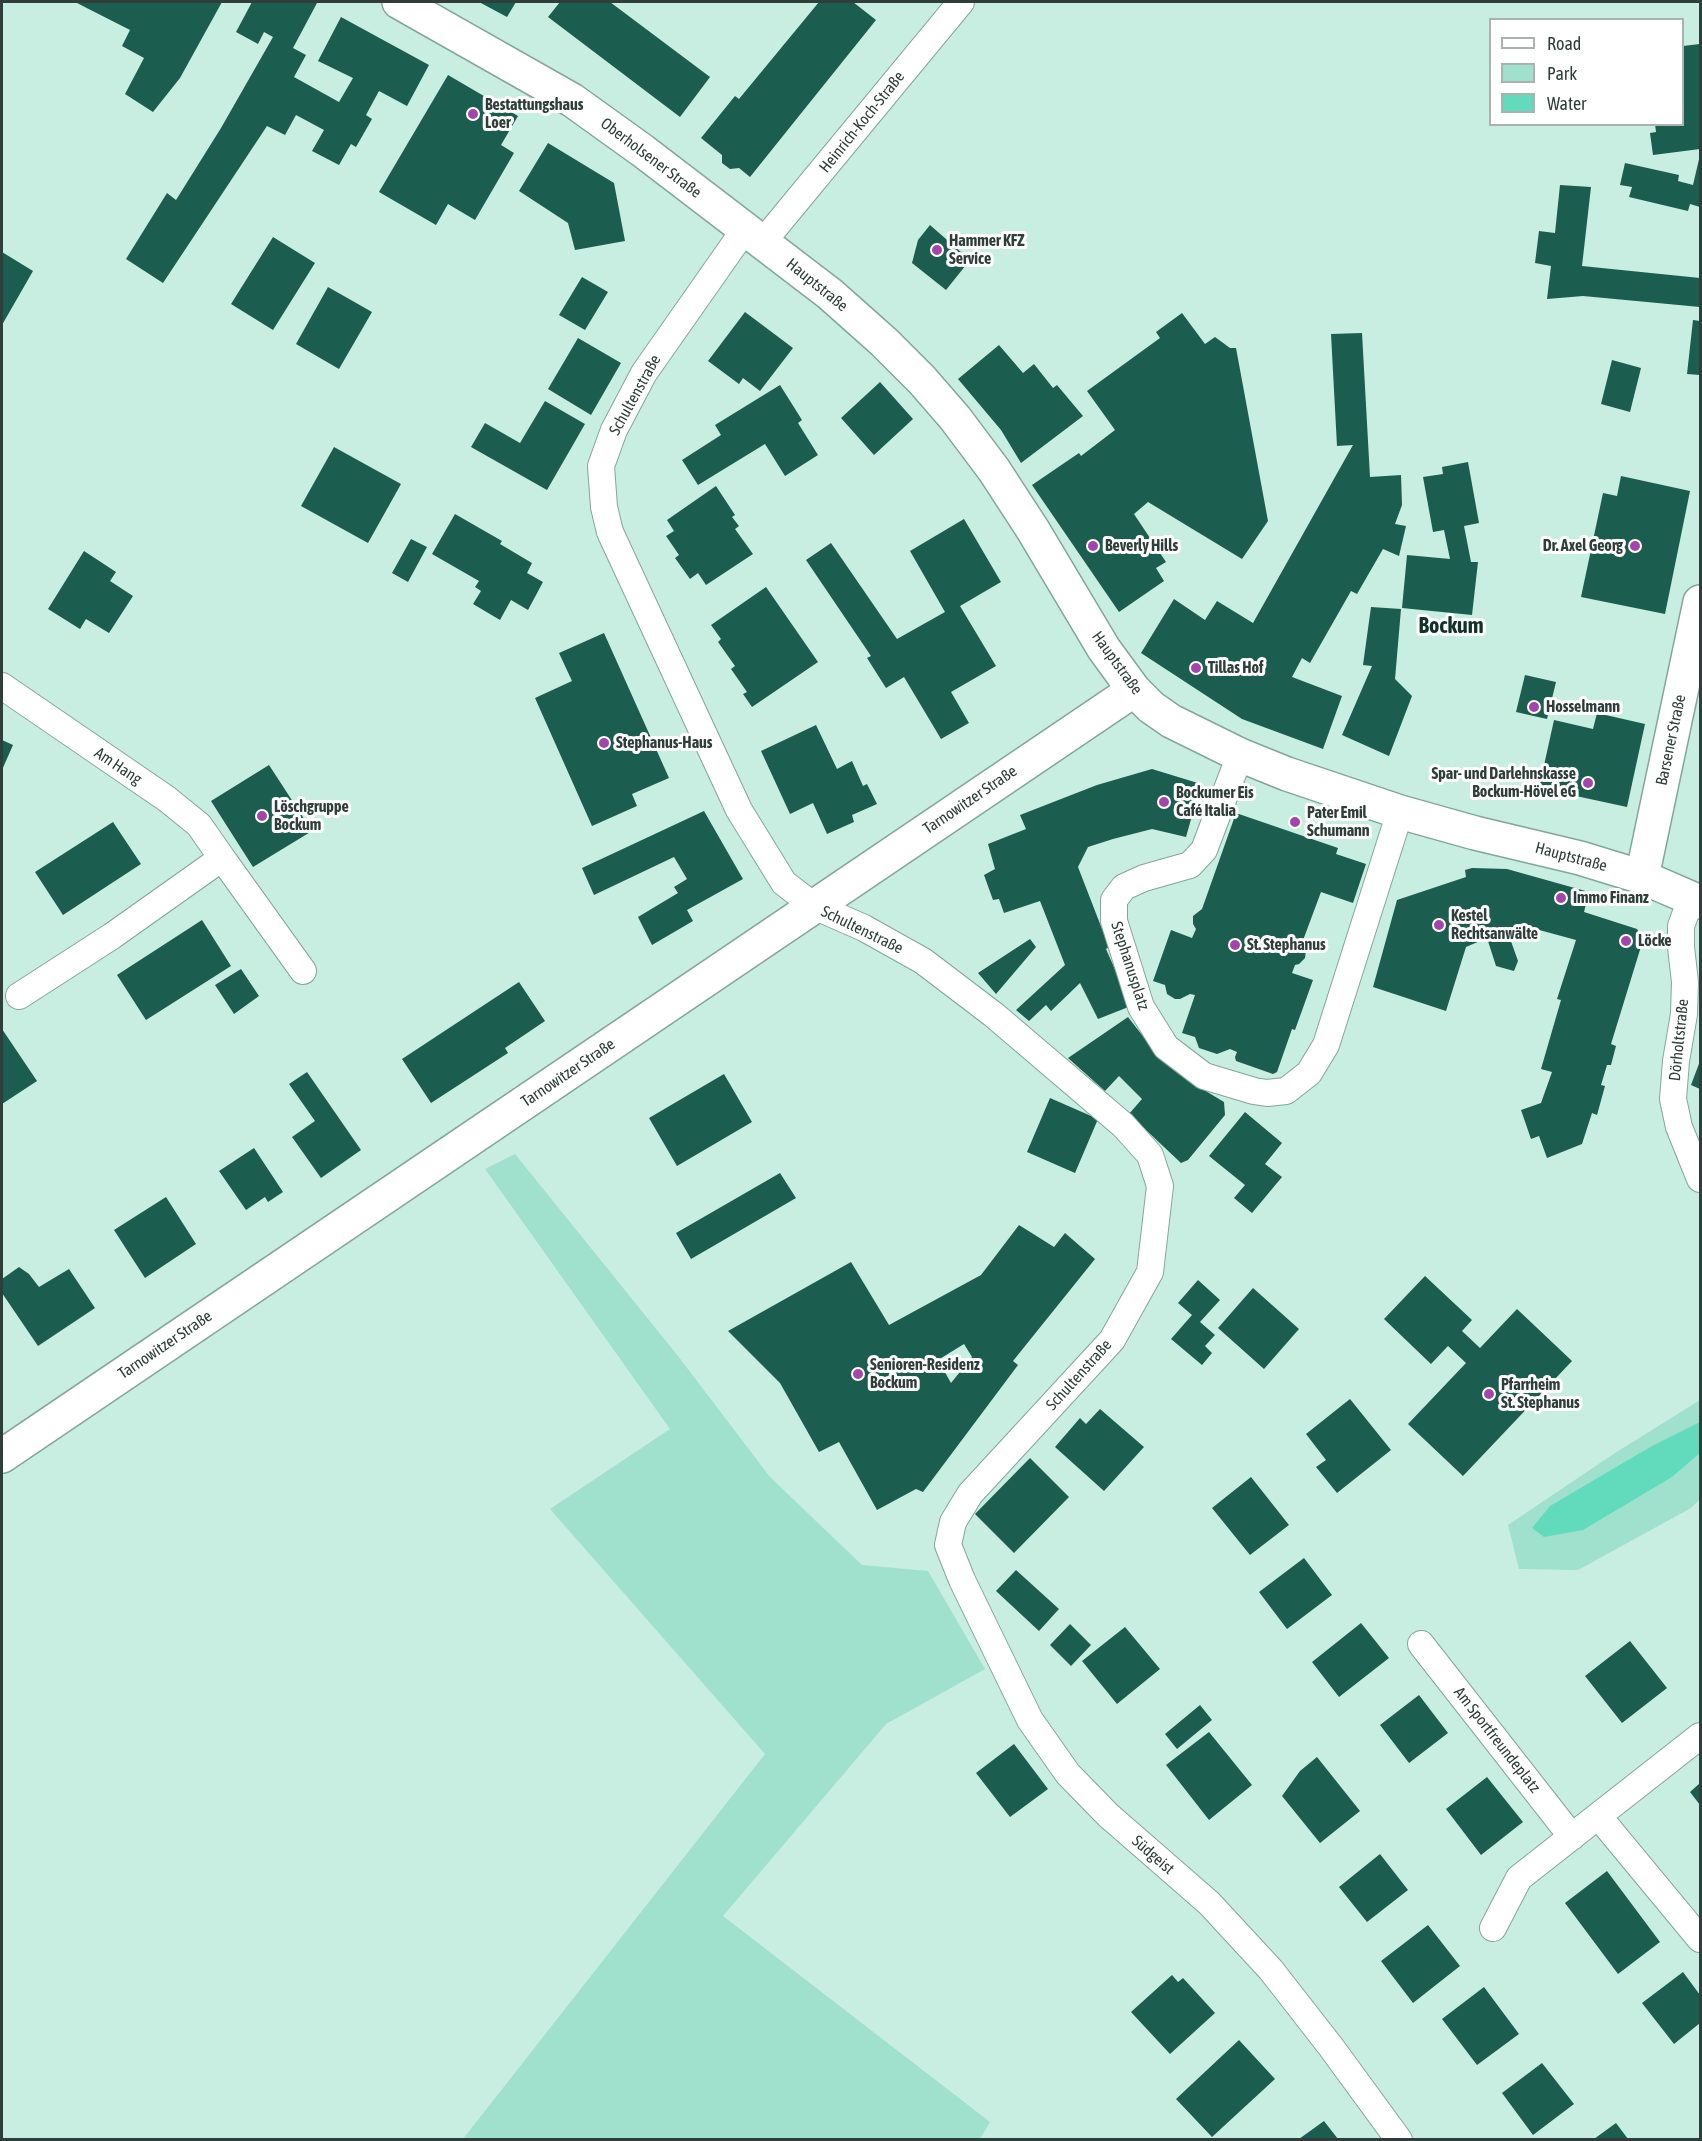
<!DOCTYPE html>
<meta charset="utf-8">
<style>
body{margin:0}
#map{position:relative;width:1702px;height:2141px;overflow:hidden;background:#c8ede1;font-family:"Asap Condensed",sans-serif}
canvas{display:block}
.frame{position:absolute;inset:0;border:3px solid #2f3e3a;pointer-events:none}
.legend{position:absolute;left:1489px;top:18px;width:195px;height:108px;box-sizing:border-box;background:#fff;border:2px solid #acb2b0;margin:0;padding:8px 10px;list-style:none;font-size:18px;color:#2f3e3a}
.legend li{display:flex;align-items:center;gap:12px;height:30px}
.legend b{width:30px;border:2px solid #acb2b0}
</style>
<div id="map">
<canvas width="1702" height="2141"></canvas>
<div class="frame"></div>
<ul class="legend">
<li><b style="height:8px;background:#fff"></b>Road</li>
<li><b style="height:16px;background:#a0e1ce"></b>Park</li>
<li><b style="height:16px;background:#62dbbd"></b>Water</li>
</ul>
</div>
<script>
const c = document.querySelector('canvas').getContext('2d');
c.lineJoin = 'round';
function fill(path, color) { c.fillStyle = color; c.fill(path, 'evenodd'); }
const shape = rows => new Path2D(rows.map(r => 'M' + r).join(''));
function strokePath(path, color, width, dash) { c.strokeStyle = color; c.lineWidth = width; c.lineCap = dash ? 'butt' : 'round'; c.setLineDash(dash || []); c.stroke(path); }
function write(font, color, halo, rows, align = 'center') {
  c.font = font + ' "Asap Condensed",sans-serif'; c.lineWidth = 6; c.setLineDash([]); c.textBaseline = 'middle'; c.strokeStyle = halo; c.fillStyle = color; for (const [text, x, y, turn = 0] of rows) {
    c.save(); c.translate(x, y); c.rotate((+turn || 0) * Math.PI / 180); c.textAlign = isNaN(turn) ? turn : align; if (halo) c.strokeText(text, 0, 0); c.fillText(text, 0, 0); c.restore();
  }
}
const green = shape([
 [515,1154,678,1356,770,1477,862,1565,928,1571,985,1669,886,1724,723,1916,990,2122,980,2139,463,2139,765,1754,550,1509,670,1429,485,1169],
 [1700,1400,1700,1499,1691,1508,1578,1570,1519,1569,1508,1525,1615,1453]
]);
const water = shape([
 [1700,1422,1700,1453,1672,1477,1583,1530,1544,1537,1532,1528,1550,1506,1652,1446]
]);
const building = shape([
 [75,2,222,2,180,78,153,112,125,94,144,58,122,46,130,30],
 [252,2,317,3,293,48,306,55,294,77,339,102,353,78,318,61,341,17,429,65,407,106,379,91,366,115,372,119,356,147,351,144,339,165,312,151,324,130,296,115,285,135,267,126,163,283,126,259,167,193,176,200,221,128,273,37,264,32,258,44,236,32],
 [479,2,516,2,507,17],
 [560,2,610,2,710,77,680,117,548,17],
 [819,2,853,2,876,20,750,177,739,168,730,169,722,163,722,155,701,138,735,96,739,99],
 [1700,44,1700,149,1653,155,1650,133,1656,132,1655,124,1683,124,1683,46],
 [448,75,518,116,501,145,514,153,475,220,448,204,436,225,379,192],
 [548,143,614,183,625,241,575,250,568,223,519,191],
 [1700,155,1700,207,1690,204,1688,211,1629,197,1632,187,1620,185,1625,163,1679,175,1678,181,1693,185],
 [1560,185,1591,187,1582,266,1700,278,1700,307,1583,296,1547,299,1551,266,1535,263,1539,231,1555,233],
 [930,225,970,260,946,290,912,263,918,240],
 [273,237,315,263,273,330,231,304],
 [2,252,33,271,2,325],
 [582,277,608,292,585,330,559,315],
 [328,287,372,312,339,369,296,344],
 [745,312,793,348,760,391,743,378,739,384,708,361],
 [1182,313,1205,344,1215,337,1230,348,1236,348,1268,521,1242,559,1148,502,1134,514,1166,562,1156,568,1164,581,1119,612,1032,485,1079,453,1081,456,1115,430,1087,391,1160,338,1156,332],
 [1693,320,1700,321,1700,375,1687,374],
 [1362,333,1370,477,1401,475,1402,505,1395,524,1406,526,1399,556,1383,549,1357,594,1351,591,1310,663,1302,658,1292,677,1342,696,1323,749,1242,719,1141,653,1174,599,1205,620,1217,601,1253,623,1353,445,1337,446,1331,334],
 [578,338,621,363,591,415,548,389],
 [999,345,1023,373,1034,364,1053,388,1057,385,1083,416,1021,463,1001,430,958,379],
 [1612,360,1641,368,1630,412,1601,404],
 [880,382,913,419,874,455,841,418],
 [780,385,802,420,798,423,818,455,785,476,765,444,698,485,682,460,721,435,715,425],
 [545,401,585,424,547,490,471,447,485,423,520,443],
 [334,447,401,484,368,543,301,506],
 [1468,462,1479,523,1464,526,1471,562,1478,562,1472,615,1402,608,1407,555,1450,559,1444,530,1433,532,1423,477,1443,474,1442,467],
 [1621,476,1690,491,1665,614,1581,597,1603,493,1617,496],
 [716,486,735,515,732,517,739,526,735,529,753,554,706,585,698,573,690,579,675,558,679,555,666,536,674,531,667,520],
 [455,514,502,541,500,544,532,563,527,573,543,582,528,610,511,600,500,620,473,604,481,591,475,587,479,581,432,554],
 [964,519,1001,582,960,606,996,666,951,692,969,723,941,739,904,677,886,688,867,658,871,656,806,560,831,543,897,639,945,612,910,551],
 [411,539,427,547,408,582,392,573],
 [84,551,116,572,110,581,133,596,109,633,86,619,80,629,48,609],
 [766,587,818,662,752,707,743,694,747,692,731,669,735,666,718,642,721,639,711,625],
 [1371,607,1401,609,1395,679,1412,696,1389,756,1342,735,1372,666,1363,665],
 [604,633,669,778,632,794,637,806,592,826,535,698,572,681,559,653],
 [1525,675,1556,682,1547,719,1516,712],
 [1597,713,1645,724,1627,807,1539,788,1554,720,1593,729],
 [816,725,837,769,852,761,863,786,867,784,877,804,852,815,854,822,827,834,813,803,790,814,761,751],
 [2,740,13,745,2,770],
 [269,765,312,831,253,867,211,801],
 [1152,769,1201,784,1186,837,1152,829,1113,839,1088,847,1078,867,1109,947,1106,949,1131,1006,1098,1019,1080,983,1051,1011,1046,1005,1029,1021,1016,1010,1065,965,1040,901,1004,913,999,899,993,900,984,875,995,869,988,844,1026,829,1020,815,1097,785],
 [704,811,743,879,687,910,693,921,652,945,638,917,678,893,674,887,687,879,674,857,594,895,582,868],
 [1236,813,1338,848,1336,854,1366,864,1353,903,1321,892,1302,943,1306,950,1305,958,1299,964,1295,965,1292,973,1313,980,1295,1030,1292,1029,1277,1072,1273,1074,1236,1061,1235,1057,1237,1052,1230,1049,1217,1054,1199,1048,1195,1037,1182,1033,1195,995,1190,994,1180,999,1175,999,1167,994,1165,985,1153,981,1171,930,1192,938,1196,929,1193,924,1193,916,1202,909],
 [113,822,141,864,63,915,35,872],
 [1472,868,1507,869,1589,892,1584,912,1637,929,1643,940,1611,1044,1616,1046,1611,1065,1607,1065,1601,1085,1605,1086,1597,1115,1592,1113,1582,1144,1547,1158,1539,1136,1531,1139,1521,1110,1541,1103,1552,1072,1541,1069,1561,1000,1557,999,1576,940,1532,928,1530,933,1513,928,1507,930,1518,961,1514,971,1496,966,1487,938,1466,947,1446,1011,1373,987,1397,900,1466,877,1465,870],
 [202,920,231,966,146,1020,117,975],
 [1030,939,1036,947,996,994,978,973],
 [241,969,259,996,234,1014,215,985],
 [519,982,545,1021,505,1048,508,1053,431,1103,402,1059],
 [1128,1017,1149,1044,1189,1081,1224,1102,1225,1115,1188,1160,1181,1163,1129,1114,1142,1099,1119,1076,1105,1091,1068,1058],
 [2,1029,37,1081,2,1104],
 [1700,1061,1700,1089,1691,1085],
 [307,1072,361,1150,321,1178,292,1137,315,1121,289,1084],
 [724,1074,752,1122,677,1166,649,1118],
 [1050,1098,1098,1119,1075,1173,1027,1152],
 [1245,1112,1282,1143,1265,1164,1282,1177,1252,1213,1234,1198,1245,1185,1209,1156],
 [254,1148,283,1192,268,1202,265,1197,246,1210,219,1171],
 [780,1173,796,1198,691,1259,676,1233],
 [166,1197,196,1244,145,1278,114,1230],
 [1019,1225,1054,1247,1065,1233,1095,1259,1013,1361,1018,1365,923,1492,916,1489,877,1510,839,1442,819,1452,780,1383,728,1331,851,1262,889,1325,981,1275],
 [964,1344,972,1357,951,1383,938,1360],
 [19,1267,29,1274,39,1287,69,1269,95,1308,38,1346,2,1293,2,1279],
 [1425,1276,1472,1320,1462,1331,1480,1348,1517,1309,1572,1361,1463,1476,1408,1424,1466,1363,1448,1346,1431,1364,1384,1319],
 [1198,1280,1220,1300,1200,1322,1215,1335,1205,1346,1212,1353,1202,1365,1171,1339,1192,1315,1178,1303],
 [1253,1288,1299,1329,1264,1369,1218,1328],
 [1350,1399,1391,1450,1337,1493,1316,1467,1326,1460,1306,1434],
 [1100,1409,1144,1447,1104,1491,1055,1447,1080,1418,1086,1424],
 [1030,1458,1069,1497,1014,1553,975,1514],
 [1251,1477,1289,1525,1250,1555,1212,1508],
 [1304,1558,1332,1595,1287,1629,1259,1592],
 [1016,1570,1059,1609,1039,1631,996,1591],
 [1361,1623,1389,1658,1339,1697,1312,1662],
 [1070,1624,1091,1645,1071,1666,1050,1645],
 [1125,1627,1160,1669,1117,1704,1082,1661],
 [1630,1641,1667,1688,1622,1723,1585,1676],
 [1419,1695,1448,1733,1409,1763,1380,1725],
 [1200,1705,1212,1720,1177,1749,1165,1734],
 [1209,1732,1252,1785,1209,1820,1166,1765],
 [1014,1744,1048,1789,1010,1817,976,1773],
 [1317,1757,1360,1811,1320,1843,1282,1796,1300,1771],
 [1487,1777,1523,1822,1481,1855,1446,1809],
 [1700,1783,1700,1805,1690,1792],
 [1380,1854,1408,1890,1367,1922,1339,1887],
 [1607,1871,1660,1942,1618,1974,1565,1903],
 [1428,1925,1460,1966,1413,2003,1381,1961],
 [1683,1972,1700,1995,1700,2023,1674,2044,1642,2003],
 [1172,1975,1178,1982,1183,1978,1215,2013,1170,2054,1131,2012],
 [1484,1987,1519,2034,1477,2065,1442,2019],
 [1239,2040,1275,2079,1212,2137,1176,2099],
 [1542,2063,1574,2104,1533,2135,1502,2093],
 [1324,2121,1338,2139,1299,2139],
 [1616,2123,1628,2139,1594,2139]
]);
const minor = shape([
 [745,229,644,373,614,430,601,466,604,507,610,532,739,810,784,883,814,906,864,928,923,961,994,1015,1123,1125,1150,1155,1160,1186,1150,1272,1112,1340,970,1494,953,1522,948,1545,962,1580,1030,1720,1068,1774,1108,1815,1209,1903,1271,1970,1331,2047,1399,2140],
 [762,243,961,2],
 [2,686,167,799,199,825,222,858,112,936,19,996],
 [1240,755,1204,850,1190,865,1144,878,1124,887,1114,900,1114,921,1141,1007,1166,1047,1204,1076,1254,1091,1267,1093,1286,1091,1309,1073,1326,1045,1400,812],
 [222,858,303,971],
 [1691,899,1681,926,1681,947,1685,982,1684,1014,1676,1061,1673,1099,1679,1127,1700,1179],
 [1421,1644,1572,1837],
 [1599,1817,1700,1939],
 [1493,1928,1519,1878,1700,1736]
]);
const tertiary = shape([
 [1642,877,1700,602]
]);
const secondary = shape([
 [399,2,572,100,643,151,830,294,884,342,922,380,955,418,994,470,1033,530,1104,649,1134,690,1151,707,1171,721,1240,755,1287,774,1400,812,1475,833,1580,858,1642,877,1700,902],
 [2,1456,1134,690]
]);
const markers = [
 [473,114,6,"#a445ad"],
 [937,250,6,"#a445ad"],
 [1093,546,6,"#a445ad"],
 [1635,546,6,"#a445ad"],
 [1196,668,6,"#a445ad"],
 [1534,707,6,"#a445ad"],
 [604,743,6,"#a445ad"],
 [1588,783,6,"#a445ad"],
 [1164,802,6,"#a445ad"],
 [262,816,6,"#a445ad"],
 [1295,822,6,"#a445ad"],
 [1561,898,6,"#a445ad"],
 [1439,925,6,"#a445ad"],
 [1626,941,6,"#a445ad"],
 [1235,945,6,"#a445ad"],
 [858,1374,6,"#a445ad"],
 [1489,1394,6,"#a445ad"]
];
const poiNames = [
 ["Bestattungshaus",485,105],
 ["Loer",485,123],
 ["Hammer KFZ",949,241],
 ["Service",949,259],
 ["Beverly Hills",1105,546],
 ["Dr. Axel Georg",1623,546,"right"],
 ["Tillas Hof",1208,668],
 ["Hosselmann",1546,707],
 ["Stephanus-Haus",616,743],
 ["Spar- und Darlehnskasse",1576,774,"right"],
 ["Bockum-Hövel eG",1576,792,"right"],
 ["Bockumer Eis",1176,793],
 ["Café Italia",1176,811],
 ["Löschgruppe",274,807],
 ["Bockum",274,825],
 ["Pater Emil",1307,813],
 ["Schumann",1307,831],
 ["Immo Finanz",1573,898],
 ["Kestel",1451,916],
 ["Rechtsanwälte",1451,934],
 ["Löcke",1638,941],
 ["St. Stephanus",1247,945],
 ["Senioren-Residenz",870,1365],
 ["Bockum",870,1383],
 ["Pfarrheim",1501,1385],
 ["St. Stephanus",1501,1403]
];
const streetNames = [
 ["Heinrich-Koch-Straße",862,122,-51],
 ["Oberholsener Straße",651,158,37],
 ["Hauptstraße",817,285,39],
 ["Schultenstraße",635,395,-61],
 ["Hauptstraße",1117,663,54],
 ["Barsener Straße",1671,740,-78],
 ["Am Hang",118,766,34],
 ["Tarnowitzer Straße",970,800,-34],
 ["Hauptstraße",1571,857,15],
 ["Schultenstraße",862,930,26],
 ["Stephanusplatz",1130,966,72],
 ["Dörholtstraße",1679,1040,-84],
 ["Tarnowitzer Straße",568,1073,-34],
 ["Tarnowitzer Straße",165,1345,-34],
 ["Schultenstraße",1079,1375,-48],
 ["Am Sportfreundeplatz",1497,1740,52],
 ["Südgeist",1153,1855,41]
];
const districtNames = [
 ["Bockum",1451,626]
];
fill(green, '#a0e1ce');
fill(water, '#62dbbd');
fill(building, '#1b5d4e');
strokePath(minor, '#83a69b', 28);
strokePath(tertiary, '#83a69b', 36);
strokePath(secondary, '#83a69b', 36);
strokePath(minor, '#fff', 26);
strokePath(tertiary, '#fff', 33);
strokePath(secondary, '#fff', 33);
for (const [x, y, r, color] of markers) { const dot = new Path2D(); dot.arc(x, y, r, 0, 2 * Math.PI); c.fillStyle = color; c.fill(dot); strokePath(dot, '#fff', 2); }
write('bold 16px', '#2f3e3a', '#fff', poiNames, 'left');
write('16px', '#2f3e3a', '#fff', streetNames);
write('bold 22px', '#103229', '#fff', districtNames);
</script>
